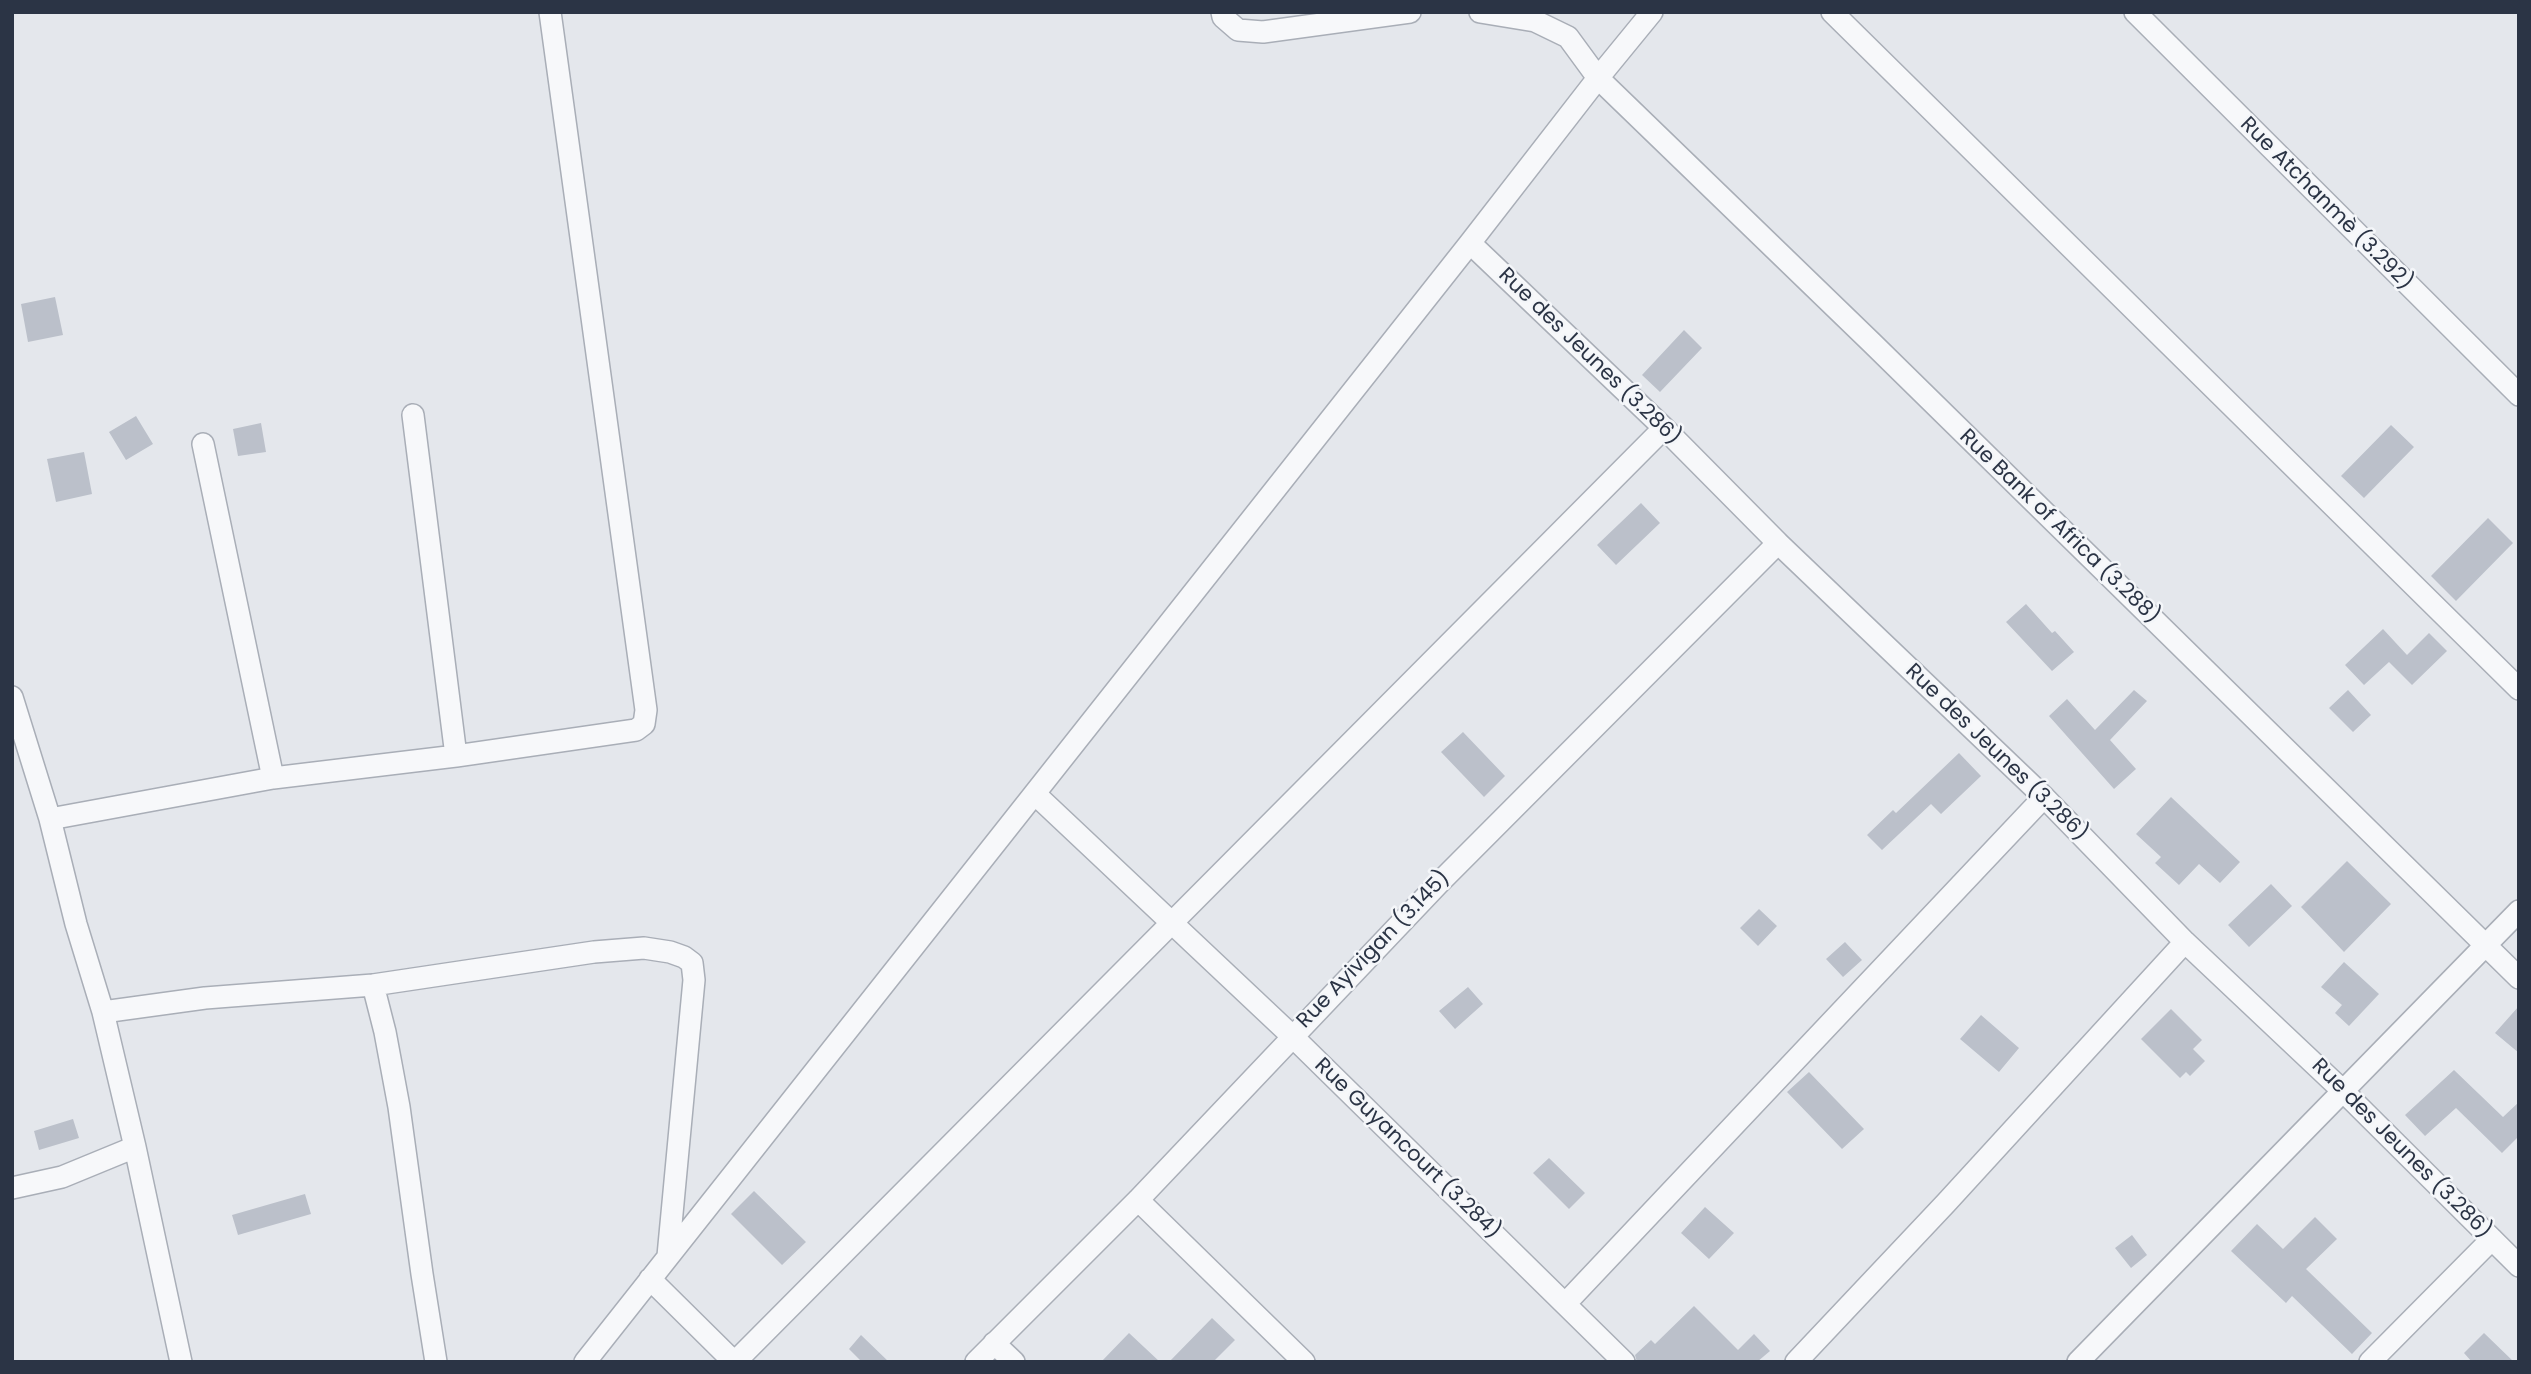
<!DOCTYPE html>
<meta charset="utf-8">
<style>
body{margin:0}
#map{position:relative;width:2531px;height:1374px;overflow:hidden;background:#e4e7ec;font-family:Poppins,sans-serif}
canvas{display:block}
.frame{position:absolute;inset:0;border:14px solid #2b3445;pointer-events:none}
</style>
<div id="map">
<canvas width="2531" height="1374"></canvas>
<div class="frame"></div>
</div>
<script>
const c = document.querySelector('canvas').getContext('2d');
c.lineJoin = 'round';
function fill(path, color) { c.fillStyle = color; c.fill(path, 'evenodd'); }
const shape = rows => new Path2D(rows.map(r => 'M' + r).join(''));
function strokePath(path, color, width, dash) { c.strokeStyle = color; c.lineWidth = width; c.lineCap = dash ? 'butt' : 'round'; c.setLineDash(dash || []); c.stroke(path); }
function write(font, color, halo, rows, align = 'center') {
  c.font = font + ' Poppins,sans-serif'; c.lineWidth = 5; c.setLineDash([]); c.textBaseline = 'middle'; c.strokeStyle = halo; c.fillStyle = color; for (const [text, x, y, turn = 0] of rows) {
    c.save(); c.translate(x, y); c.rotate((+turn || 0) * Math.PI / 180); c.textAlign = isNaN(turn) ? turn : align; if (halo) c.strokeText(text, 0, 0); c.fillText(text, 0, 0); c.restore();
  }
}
const building = shape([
 [55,297,63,335,28,342,21,304],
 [1684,330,1702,348,1660,392,1642,375],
 [136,416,153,444,126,460,109,432],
 [261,423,266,452,238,456,233,429],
 [2391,425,2414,447,2364,498,2341,476],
 [84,452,92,494,56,502,47,459],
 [1641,503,1660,523,1616,565,1597,545],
 [2488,518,2513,543,2456,601,2431,576],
 [2026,604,2052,633,2055,631,2074,652,2052,671,2006,622],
 [2383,629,2407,655,2429,633,2447,651,2412,685,2389,662,2364,685,2345,665],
 [2134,690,2147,701,2110,740,2136,769,2114,789,2049,716,2067,699,2095,730],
 [2348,690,2371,715,2353,732,2329,708],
 [1463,732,1505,776,1484,797,1441,752],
 [1959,753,1981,776,1941,814,1931,804,1882,850,1867,835,1893,810,1896,813],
 [2171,797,2240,862,2220,883,2199,864,2179,885,2155,863,2161,857,2136,834],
 [2347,861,2391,904,2344,952,2301,907],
 [2271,884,2292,906,2249,947,2228,925],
 [1759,909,1777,926,1758,946,1740,928],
 [1845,942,1862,960,1843,977,1826,959],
 [2344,962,2379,994,2349,1026,2335,1013,2342,1005,2321,987],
 [1468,987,1483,1004,1455,1029,1439,1011],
 [2519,1006,2519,1053,2495,1033],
 [2171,1009,2202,1040,2193,1049,2205,1061,2190,1076,2186,1072,2180,1078,2141,1039],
 [1981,1015,2019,1048,1999,1072,1960,1039],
 [2454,1070,2503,1117,2519,1102,2519,1136,2502,1153,2456,1108,2425,1136,2405,1115],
 [1809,1072,1864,1129,1842,1149,1787,1092],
 [73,1119,79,1138,39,1150,34,1131],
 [1549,1158,1585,1193,1569,1209,1533,1173],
 [754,1191,806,1242,782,1265,731,1214],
 [305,1194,311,1214,238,1235,232,1215],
 [1705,1207,1734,1233,1709,1259,1681,1233],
 [2315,1217,2337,1239,2306,1269,2372,1333,2352,1354,2292,1296,2286,1303,2231,1251,2257,1224,2283,1249],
 [2132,1235,2147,1255,2131,1268,2115,1248],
 [1694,1306,1738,1350,1754,1334,1770,1351,1757,1362,1637,1362,1635,1355,1651,1340,1655,1344],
 [1212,1318,1235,1340,1213,1362,1169,1362],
 [1129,1333,1160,1362,1101,1362],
 [2484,1333,2514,1362,2472,1362,2464,1353],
 [861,1335,889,1362,862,1362,849,1349]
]);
const minor = shape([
 [1222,12,1223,17,1238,30,1263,32,1410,12],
 [1480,12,1535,21,1568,37,1598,78,1872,343,2519,978],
 [1832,12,2519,689],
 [2135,12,2519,395],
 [1470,243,1664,428,1778,543,2044,797,2185,942,2343,1091,2519,1266],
 [413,415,456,756],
 [203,444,273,778],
 [12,697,50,819,76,924,103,1012,135,1147,181,1362],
 [1035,794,1292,1036,1624,1362],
 [50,819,273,778,456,756,636,730,644,724,646,710,550,12],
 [373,985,385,1032,399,1107,422,1274,436,1362],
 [103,1012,205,998,373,985,594,952,644,948,670,952,684,957,692,963,694,980,668,1256],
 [12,1188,62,1177,135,1147],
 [1138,1200,1304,1362],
 [650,1279,734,1362],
 [1565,1304,2044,797],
 [994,1343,1014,1362],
 [585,1362,1470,243,1598,78,1652,12],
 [735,1362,1664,428],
 [976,1362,1138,1200,1439,883,1778,543],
 [1796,1362,1946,1203,2185,942],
 [2078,1362,2519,911],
 [2370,1362,2492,1239]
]);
const streetNames = [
 ["Rue Atchanmè (3.292)",2326,204,45],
 ["Rue des Jeunes (3.286)",1589,357,44],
 ["Rue Bank of Africa (3.288)",2059,527,44],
 ["Rue des Jeunes (3.286)",1996,753,44],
 ["Rue Ayivigan (3.145)",1374,950,-46],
 ["Rue Guyancourt (3.284)",1407,1149,44],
 ["Rue des Jeunes (3.286)",2401,1149,45]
];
fill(building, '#bbc0ca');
strokePath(minor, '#a9aeb7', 24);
strokePath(minor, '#f7f8fa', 21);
write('21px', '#2b3445', '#f4f6f9', streetNames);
</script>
